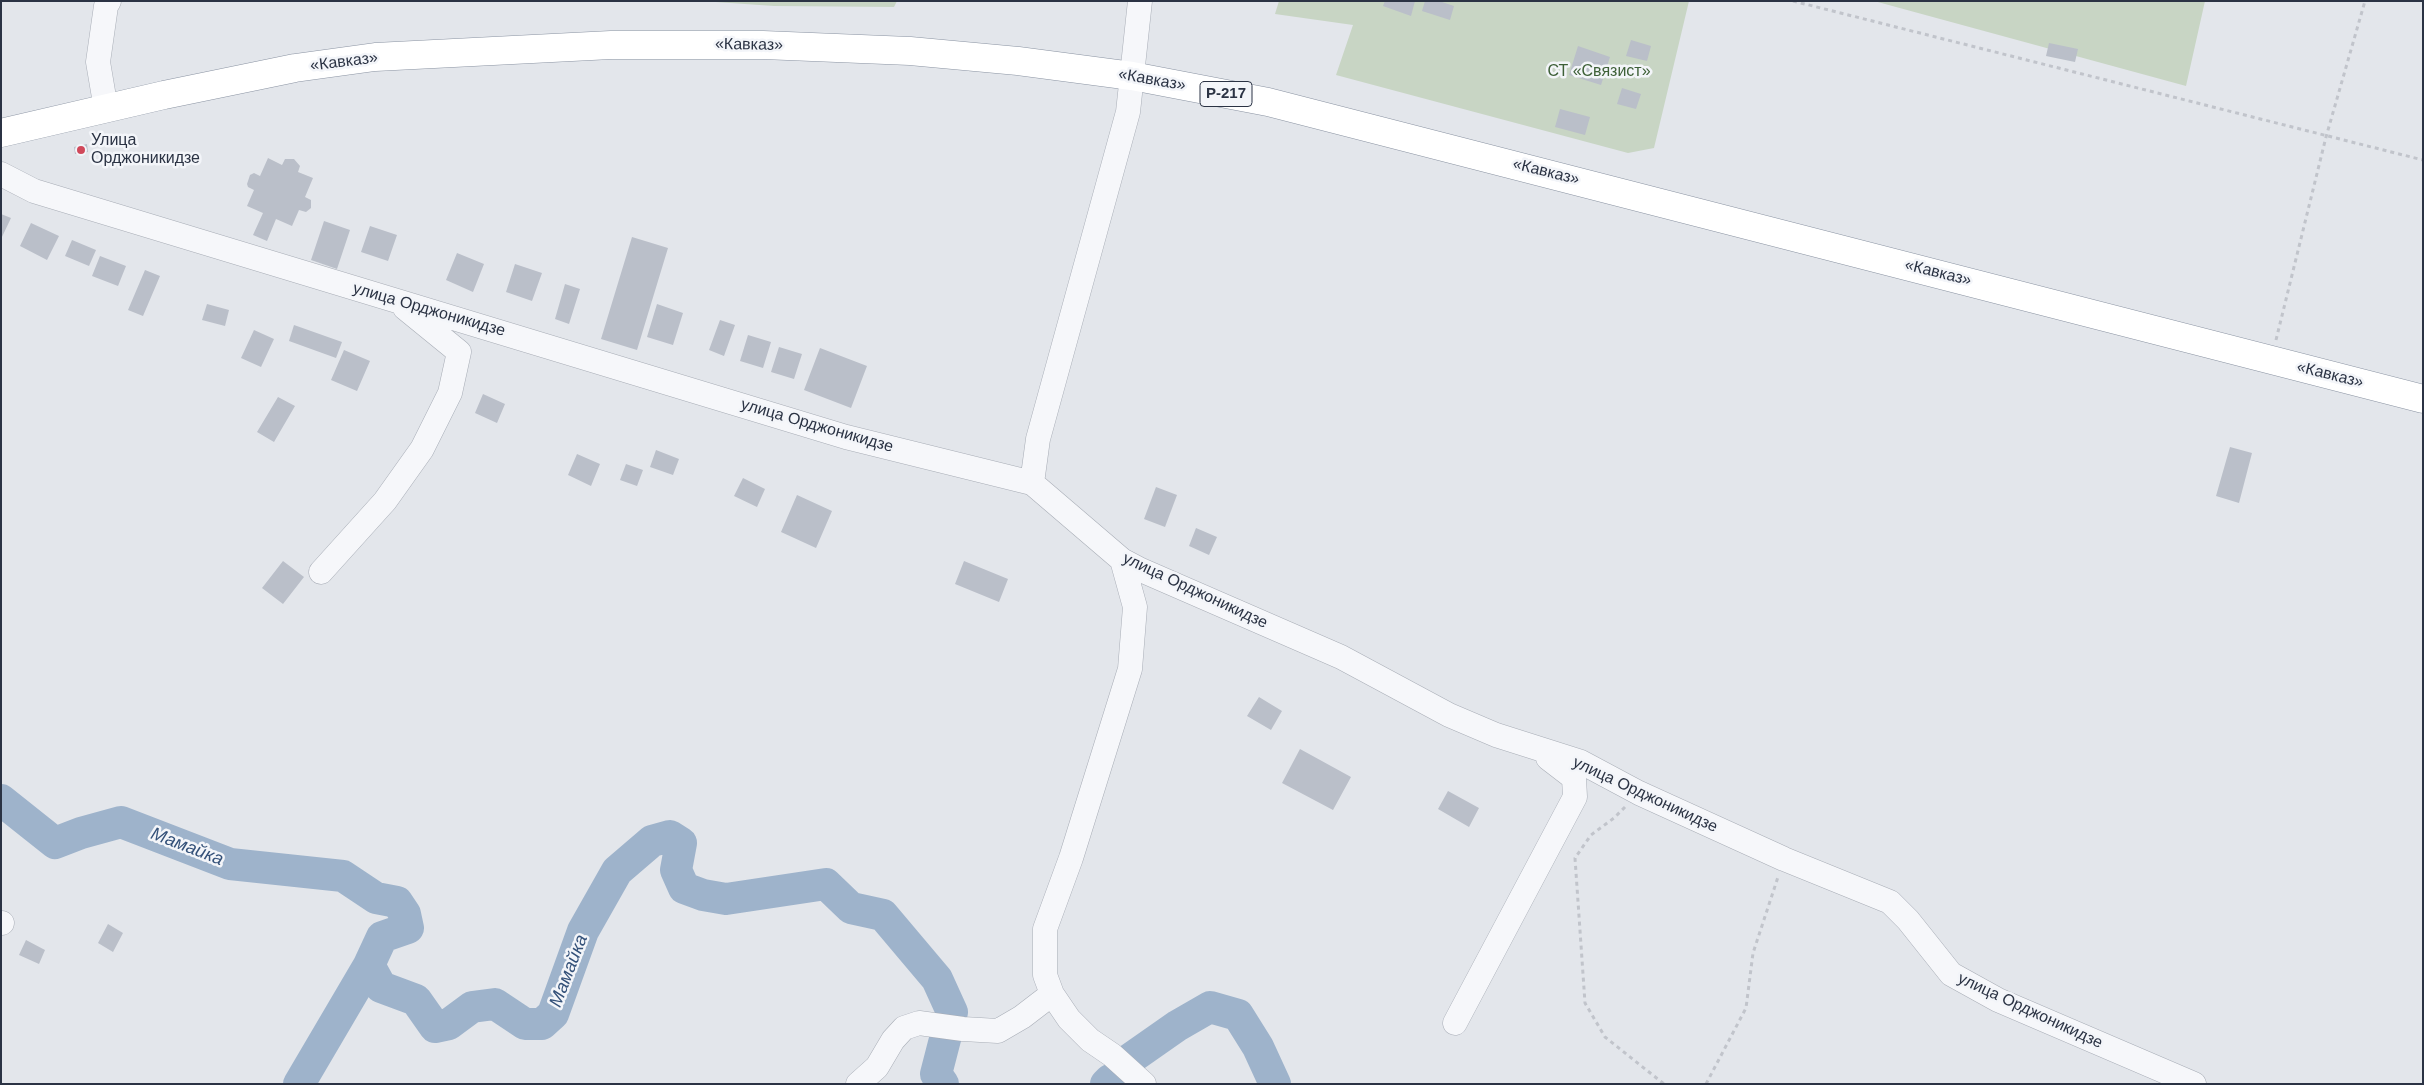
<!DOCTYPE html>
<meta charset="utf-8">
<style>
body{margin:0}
#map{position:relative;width:2424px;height:1085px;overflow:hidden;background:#e3e6eb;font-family:Helvetica,sans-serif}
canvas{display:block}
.frame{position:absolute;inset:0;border:2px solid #2b3344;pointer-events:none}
</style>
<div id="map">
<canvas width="2424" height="1085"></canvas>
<div class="frame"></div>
</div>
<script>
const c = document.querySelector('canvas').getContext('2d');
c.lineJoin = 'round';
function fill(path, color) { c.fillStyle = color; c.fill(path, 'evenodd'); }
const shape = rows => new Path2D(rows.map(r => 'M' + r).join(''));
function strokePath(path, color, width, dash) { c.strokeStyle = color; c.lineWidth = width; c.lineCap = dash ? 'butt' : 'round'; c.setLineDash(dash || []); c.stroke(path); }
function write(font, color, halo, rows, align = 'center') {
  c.font = font + ' Helvetica,sans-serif'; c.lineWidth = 5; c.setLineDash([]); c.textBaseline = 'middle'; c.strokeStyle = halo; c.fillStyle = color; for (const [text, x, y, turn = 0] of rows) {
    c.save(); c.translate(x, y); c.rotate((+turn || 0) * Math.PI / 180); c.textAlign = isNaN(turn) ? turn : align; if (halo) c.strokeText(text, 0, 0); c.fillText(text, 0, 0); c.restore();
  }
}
const green = shape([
 [701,1,897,1,894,7,774,6],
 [1279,1,1689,1,1654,148,1628,153,1336,75,1353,25,1275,14],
 [1874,1,2205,1,2186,86]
]);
const river = shape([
 [1,800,55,843,81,833,121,822,230,864,343,876,376,898,397,902,405,914,408,928,382,937,369,965,381,987,416,1000,435,1027,449,1024,472,1007,495,1004,525,1024,542,1024,553,1014,583,931,617,871,652,841,670,836,681,843,676,870,684,888,703,895,726,899,826,884,851,908,883,915,937,979,952,1012,936,1074,943,1084],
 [1127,1061,1177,1026,1210,1007,1238,1015,1258,1047,1275,1084],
 [299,1084,369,965],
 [1106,1084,1110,1080]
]);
const building = shape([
 [1385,1,1415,1,1411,16,1383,6],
 [1425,1,1439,1,1454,6,1450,20,1422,11],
 [1631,40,1651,46,1647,61,1626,56],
 [2049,43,2078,49,2075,62,2046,56],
 [1578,46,1610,57,1601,85,1569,75],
 [1622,88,1641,94,1636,109,1617,104],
 [1560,109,1590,117,1585,135,1555,127],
 [87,144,88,152,75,154,74,147],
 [268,158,282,165,285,159,294,159,300,166,298,172,313,178,305,197,311,200,311,208,306,212,299,210,292,226,276,219,267,241,253,235,263,213,247,206,254,190,248,187,247,184,250,175,254,173,260,176],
 [1,214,11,218,1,239],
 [324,221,350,230,337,269,311,260],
 [31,223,59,236,47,260,20,246],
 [370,226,397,235,388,261,361,252],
 [632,237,668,248,637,350,601,339],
 [72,240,96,250,89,266,65,256],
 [457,253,484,264,473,292,446,280],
 [100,256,126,266,118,286,92,276],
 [515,264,542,273,532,301,506,292],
 [145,270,160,276,143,316,128,310],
 [565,284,580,289,569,324,555,319],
 [207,304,229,310,225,326,202,320],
 [657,304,683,313,673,345,647,337],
 [720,320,735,325,724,356,709,350],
 [294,325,342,342,336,358,289,341],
 [254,330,274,339,261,367,241,358],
 [748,335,771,342,763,368,740,361],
 [779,347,802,354,794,379,771,372],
 [820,348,867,366,851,408,804,390],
 [344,350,370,361,357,391,331,380],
 [483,394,505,404,497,423,475,413],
 [278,397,295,406,274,442,257,432],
 [2230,447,2252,453,2239,503,2216,496],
 [656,450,679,459,673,475,650,467],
 [577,454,600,464,591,486,568,475],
 [626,464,643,470,637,486,620,480],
 [743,478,765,489,757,507,734,496],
 [1156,487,1177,495,1165,527,1144,519],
 [797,495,832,511,816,548,781,532],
 [1196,528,1217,537,1209,555,1189,546],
 [283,561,304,577,283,604,262,588],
 [964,561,1008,579,999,602,955,584],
 [1259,697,1282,711,1271,730,1247,716],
 [1300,749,1351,777,1333,810,1282,783],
 [1448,791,1479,808,1469,827,1438,809],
 [108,924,123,933,113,952,98,943],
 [26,940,45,950,39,964,19,955]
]);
const path = shape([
 [1793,1,2423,160],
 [2276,340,2326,137,2365,1],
 [1625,807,1614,818,1591,835,1575,858,1585,1003,1605,1037,1664,1084],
 [1706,1084,1746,1008,1753,953,1778,877]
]);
const minor = shape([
 [106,109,98,62,106,6,109,1],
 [1,174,34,191,846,437,1032,483,1122,560,1141,570,1341,657,1449,715,1496,735,1581,762,1639,793,1784,859,1890,902,1908,920,1951,974,1998,1000,2194,1084],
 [1032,483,1038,439,1128,112,1140,1],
 [1122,560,1135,607,1130,669,1071,858,1045,929,1045,975,1052,994,1069,1019,1090,1040,1112,1055,1144,1084],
 [321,572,385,501,422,449,450,393,459,352,405,308],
 [1,923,2,923],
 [1455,1023,1575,797,1574,778,1548,758],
 [858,1084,877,1067,893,1040,904,1028,919,1023,963,1029,998,1031,1022,1017,1052,994]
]);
const highway = shape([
 [1,133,164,95,295,68,375,57,611,45,763,45,910,51,1018,61,1132,76,1268,102,2423,399]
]);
const markers = [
 [81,150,5,"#d0485a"]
];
const shields = [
 [1226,94,52]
];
const shieldNames = [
 ["Р-217",1226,94]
];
const streetNames = [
 ["«Кавказ»",749,45,1],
 ["«Кавказ»",344,62,-7],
 ["«Кавказ»",1152,80,10],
 ["«Кавказ»",1546,172,14],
 ["«Кавказ»",1938,273,14],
 ["улица Орджоникидзе",429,310,16],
 ["«Кавказ»",2330,375,14],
 ["улица Орджоникидзе",817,426,16],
 ["улица Орджоникидзе",1195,591,25],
 ["улица Орджоникидзе",1645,795,25],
 ["улица Орджоникидзе",2030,1011,25]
];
const parkNames = [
 ["СТ «Связист»",1599,72]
];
const poiNames = [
 ["Улица",91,141],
 ["Орджоникидзе",91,159]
];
const waterNames = [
 ["Мамайка",187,847,21],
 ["Мамайка",569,971,-69]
];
fill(green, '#c8d5c4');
strokePath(river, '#9eb3cb', 32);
fill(building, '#babfc9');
strokePath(minor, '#a8adb6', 25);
strokePath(highway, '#8a93a2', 29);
strokePath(path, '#c1c4cb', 3, [4, 4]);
strokePath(minor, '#f6f7fa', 24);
strokePath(highway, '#fff', 28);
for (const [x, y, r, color] of markers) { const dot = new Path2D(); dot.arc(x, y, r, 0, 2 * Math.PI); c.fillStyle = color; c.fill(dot); strokePath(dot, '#f3f5f9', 2); }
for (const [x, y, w] of shields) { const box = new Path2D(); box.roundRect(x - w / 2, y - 12.5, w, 25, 4); c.fillStyle = '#f3f5f9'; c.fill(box); strokePath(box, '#2b3344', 1); }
write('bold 15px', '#2b3344', null, shieldNames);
write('16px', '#2b3344', '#f3f5f9', streetNames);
write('16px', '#3e6038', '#f3f5f9', parkNames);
write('16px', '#2b3344', '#f3f5f9', poiNames, 'left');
write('italic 18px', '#345179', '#f3f5f9', waterNames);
</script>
